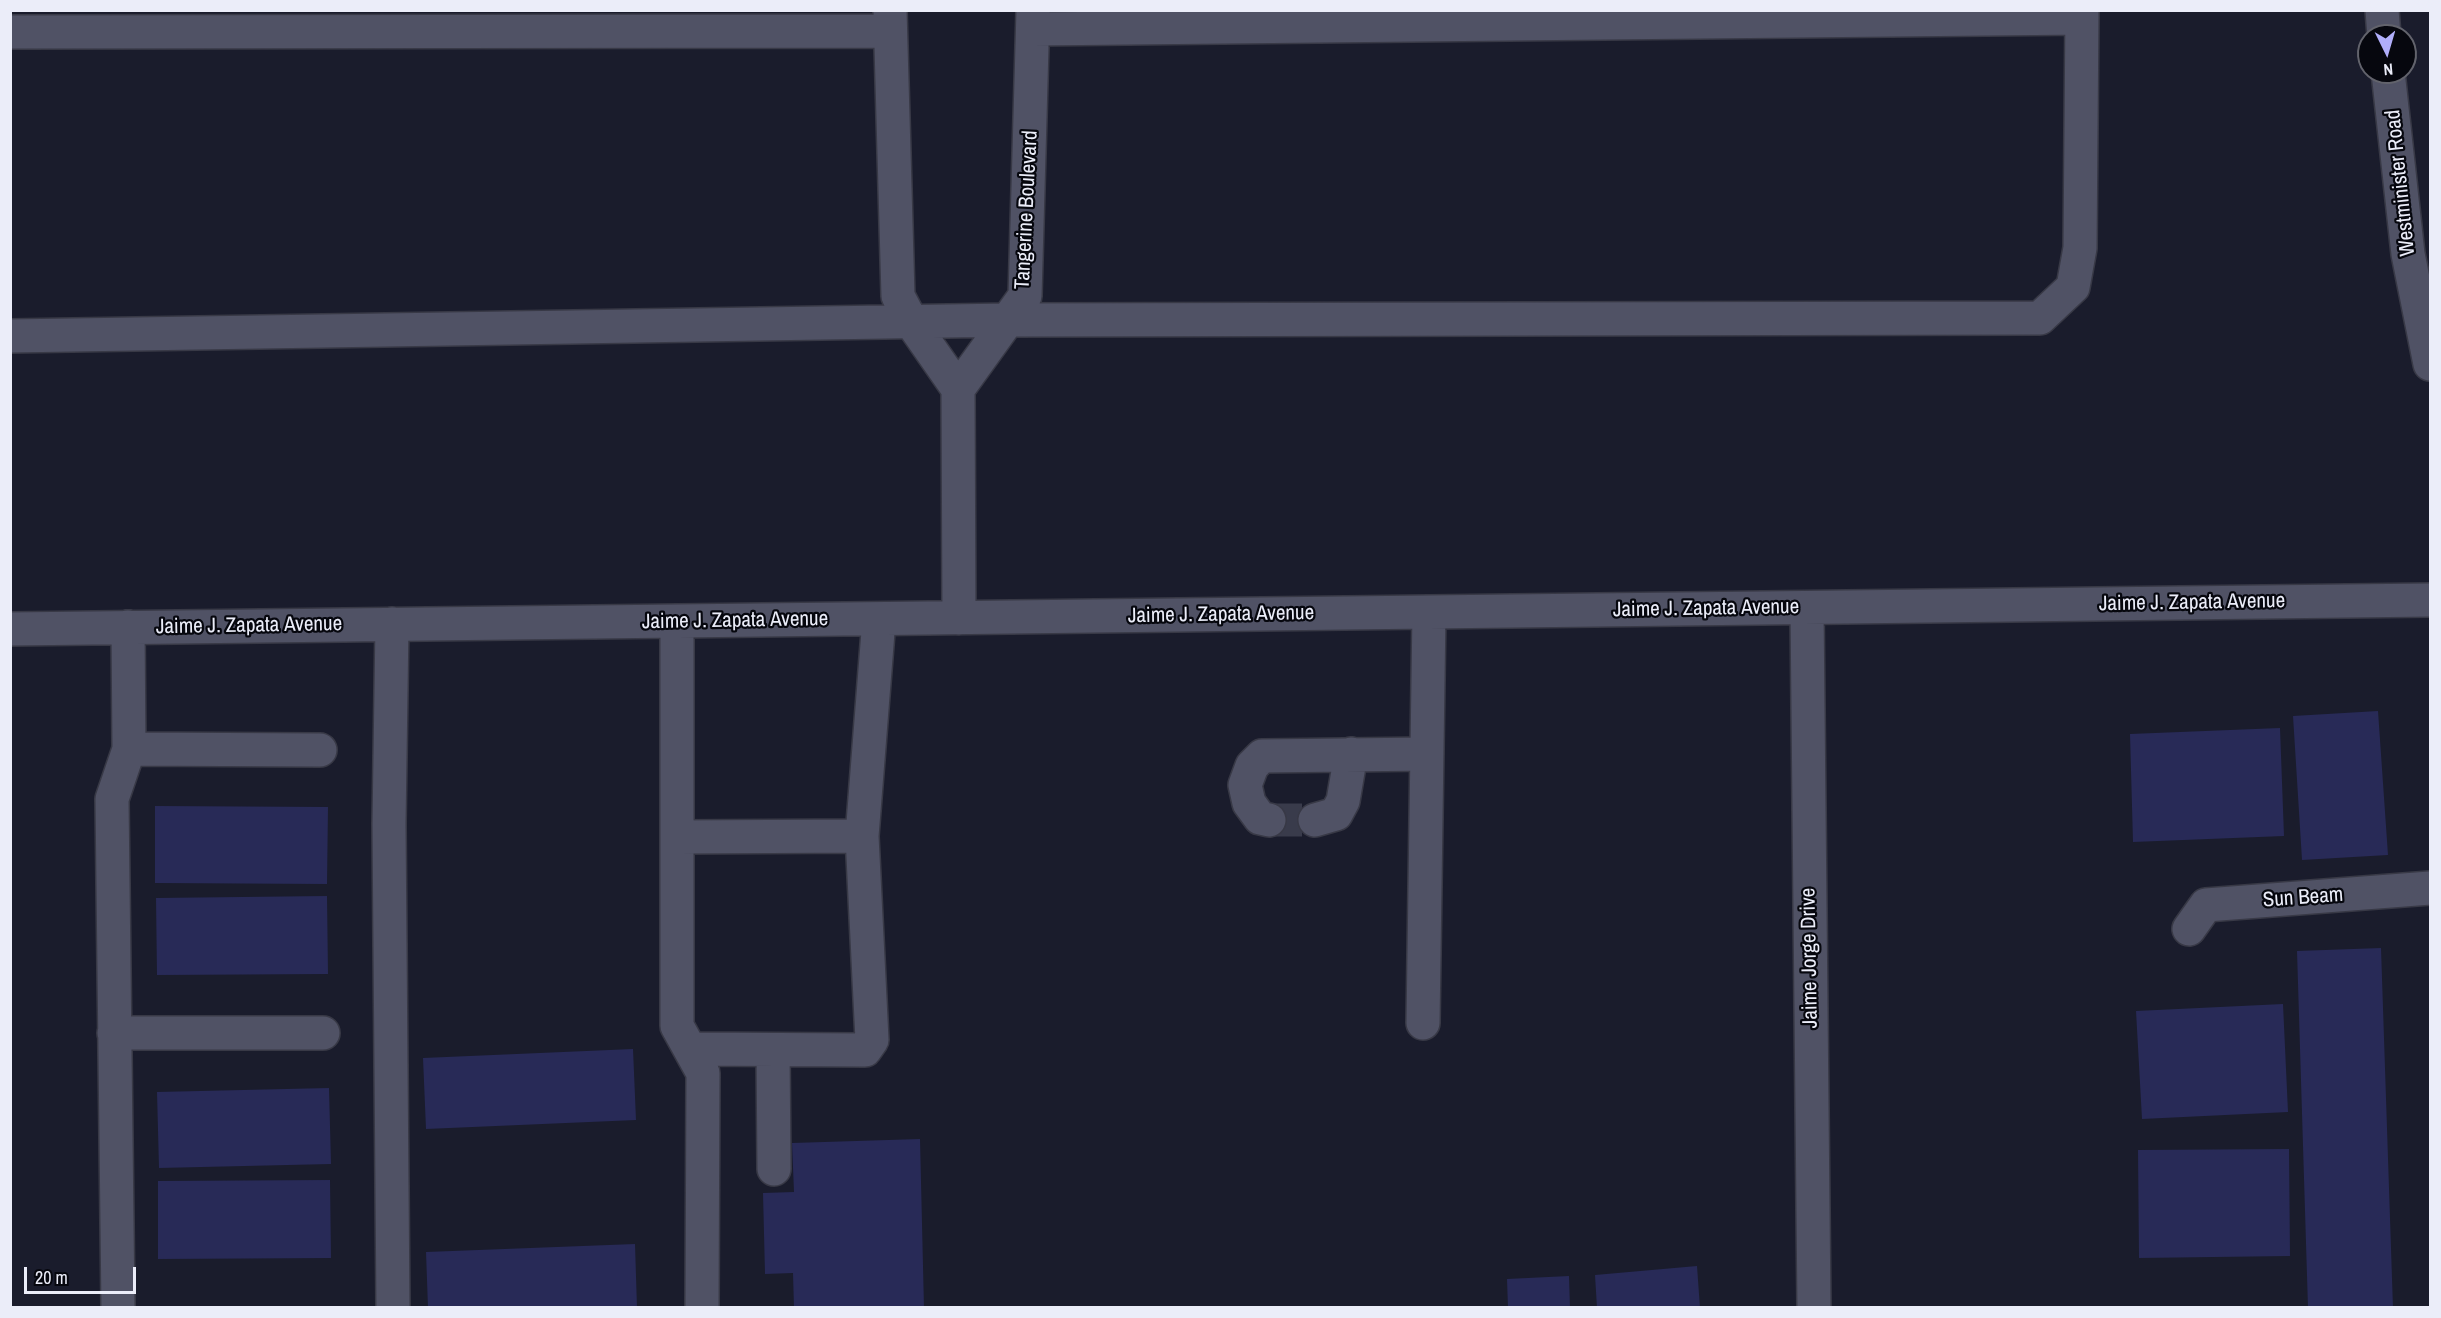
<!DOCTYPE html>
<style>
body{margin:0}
#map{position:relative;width:2441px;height:1318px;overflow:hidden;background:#1a1c2c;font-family:"Archivo Narrow",sans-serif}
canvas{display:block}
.frame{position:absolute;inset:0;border:12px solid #ebedf9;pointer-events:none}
.north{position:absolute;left:2357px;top:24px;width:60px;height:60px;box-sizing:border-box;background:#06070e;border:2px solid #62636c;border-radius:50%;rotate:175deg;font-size:16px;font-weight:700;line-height:24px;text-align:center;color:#ebedf9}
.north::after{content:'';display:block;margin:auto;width:21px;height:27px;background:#b0aefa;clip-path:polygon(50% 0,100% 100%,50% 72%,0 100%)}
.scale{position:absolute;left:24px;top:1267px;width:112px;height:27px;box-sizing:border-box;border:3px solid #ebedf9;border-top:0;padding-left:8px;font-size:18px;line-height:21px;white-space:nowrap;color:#ebedf9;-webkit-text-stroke:4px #06070e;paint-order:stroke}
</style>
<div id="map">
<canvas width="2441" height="1318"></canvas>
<div class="frame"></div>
<div class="north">N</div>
<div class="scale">20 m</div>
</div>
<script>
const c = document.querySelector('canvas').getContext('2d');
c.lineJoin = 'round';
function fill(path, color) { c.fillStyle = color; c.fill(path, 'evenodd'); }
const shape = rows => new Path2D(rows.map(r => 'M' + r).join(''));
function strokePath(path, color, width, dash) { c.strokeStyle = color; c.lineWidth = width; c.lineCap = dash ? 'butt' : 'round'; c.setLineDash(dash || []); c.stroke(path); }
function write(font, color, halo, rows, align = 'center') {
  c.font = font + ' "Archivo Narrow",sans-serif'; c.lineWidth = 4.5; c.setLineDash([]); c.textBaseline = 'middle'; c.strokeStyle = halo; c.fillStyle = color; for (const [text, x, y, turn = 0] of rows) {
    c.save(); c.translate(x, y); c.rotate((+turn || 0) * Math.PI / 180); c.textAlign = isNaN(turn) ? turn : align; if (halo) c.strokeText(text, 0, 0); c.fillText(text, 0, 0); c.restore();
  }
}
const building = shape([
 [2378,711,2388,855,2302,860,2293,716],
 [2280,728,2284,836,2133,842,2130,734],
 [155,806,328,807,327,884,155,883],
 [327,896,328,974,157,975,156,898],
 [2381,948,2393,1308,2308,1308,2297,951],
 [2283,1004,2288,1112,2142,1119,2136,1011],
 [633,1049,636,1120,426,1129,423,1058],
 [329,1088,331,1164,159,1168,157,1092],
 [920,1139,924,1308,794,1308,793,1273,765,1274,763,1193,794,1192,792,1143],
 [2289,1149,2290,1256,2139,1258,2138,1150],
 [330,1180,331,1258,158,1259,158,1181],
 [635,1244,637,1308,428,1308,426,1252],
 [1697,1266,1700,1308,1597,1308,1595,1275],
 [1569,1276,1570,1308,1508,1308,1507,1279]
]);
const minorTunnel = shape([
 [1269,820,1315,820]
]);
const minor = shape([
 [890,10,898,296,912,323,958,389,959,618],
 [2382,10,2384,36],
 [1033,29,2082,18],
 [10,32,890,31],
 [2388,72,2408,254,2430,364],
 [10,336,1010,320,2040,318,2073,287,2080,248,2082,10],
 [958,389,1025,296,1033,10],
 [1807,608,1814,1308],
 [677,622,677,1026,703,1073,702,1308],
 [392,624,389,824,393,1308],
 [10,629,2430,600],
 [129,749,320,750],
 [1269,820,1260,818,1249,803,1245,785,1252,766,1262,756,1427,754],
 [1315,820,1336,814,1343,801,1351,754],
 [862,836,879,619],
 [677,837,862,836,872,1040,865,1050,690,1049],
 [2189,929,2206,905,2430,888],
 [1423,1023,1429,612],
 [114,1033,323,1033],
 [773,1050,774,1169],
 [118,1308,112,799,129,749,128,627]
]);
const streetNames = [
 ["Westminister Road",2401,183,-96],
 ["Tangerine Boulevard",1027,210,-87],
 ["Jaime J. Zapata Avenue",2192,603,-1],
 ["Jaime J. Zapata Avenue",1706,609,-1],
 ["Jaime J. Zapata Avenue",1221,615,-1],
 ["Jaime J. Zapata Avenue",735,621,-1],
 ["Jaime J. Zapata Avenue",249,626,-1],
 ["Sun Beam",2303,898,-4],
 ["Jaime Jorge Drive",1810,958,-91]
];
fill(building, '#282a57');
strokePath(minorTunnel, '#393b4b', 33, [33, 16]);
strokePath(minor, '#383946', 36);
strokePath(minor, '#505265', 33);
write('21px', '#ebedf9', '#06070e', streetNames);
</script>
